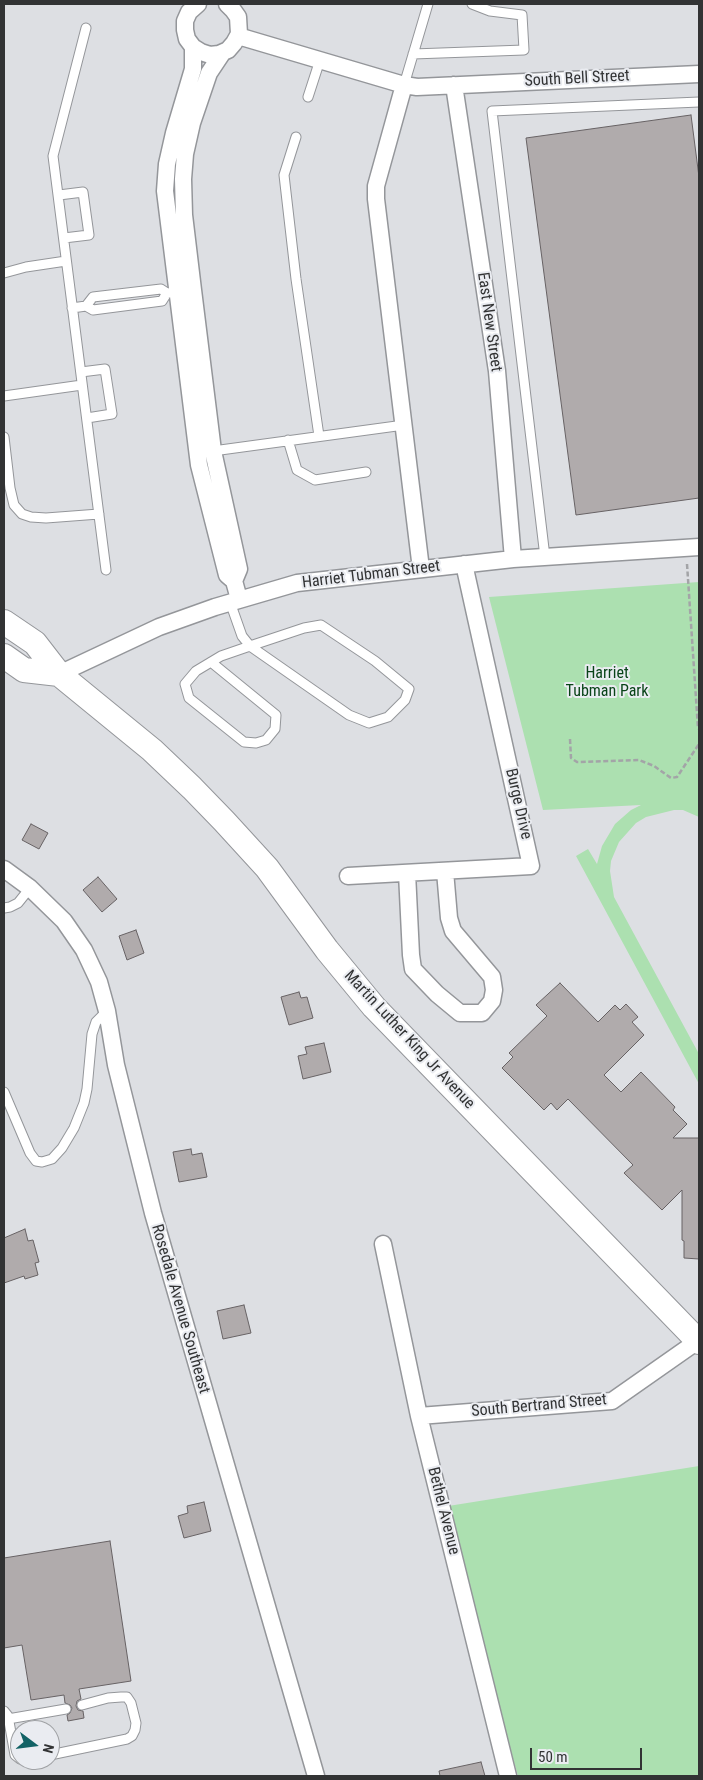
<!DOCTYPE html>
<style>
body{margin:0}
#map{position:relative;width:703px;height:1780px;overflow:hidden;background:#dddfe3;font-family:"Roboto Condensed",sans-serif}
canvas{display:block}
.frame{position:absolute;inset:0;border:5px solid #323334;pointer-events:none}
.north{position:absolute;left:10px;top:1720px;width:50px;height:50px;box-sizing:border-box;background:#eaecf1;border:1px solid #a0a2a5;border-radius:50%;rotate:105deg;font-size:14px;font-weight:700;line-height:20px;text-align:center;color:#323334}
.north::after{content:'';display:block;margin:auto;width:18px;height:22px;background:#126265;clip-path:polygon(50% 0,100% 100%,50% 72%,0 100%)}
.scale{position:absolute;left:530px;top:1748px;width:112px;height:22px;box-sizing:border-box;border:2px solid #323334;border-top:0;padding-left:6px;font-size:15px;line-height:18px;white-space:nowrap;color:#323334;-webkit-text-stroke:4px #eaecf1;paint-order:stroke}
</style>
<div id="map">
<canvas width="703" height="1780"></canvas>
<div class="frame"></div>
<div class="north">N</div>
<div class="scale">50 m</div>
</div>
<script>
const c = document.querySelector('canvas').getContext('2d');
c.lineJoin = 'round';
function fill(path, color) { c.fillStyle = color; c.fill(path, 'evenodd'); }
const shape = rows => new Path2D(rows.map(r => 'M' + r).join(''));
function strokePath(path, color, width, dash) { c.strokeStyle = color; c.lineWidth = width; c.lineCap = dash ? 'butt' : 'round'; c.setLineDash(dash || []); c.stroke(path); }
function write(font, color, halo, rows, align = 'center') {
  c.font = font + ' "Roboto Condensed",sans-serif'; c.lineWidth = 4; c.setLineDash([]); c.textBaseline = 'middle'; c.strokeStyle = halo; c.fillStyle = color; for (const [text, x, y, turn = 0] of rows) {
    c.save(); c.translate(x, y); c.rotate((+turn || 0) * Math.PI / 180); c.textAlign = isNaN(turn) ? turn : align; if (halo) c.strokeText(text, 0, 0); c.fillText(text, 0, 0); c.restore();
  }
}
const green = shape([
 [699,582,699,817,683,810,674,810,646,817,636,823,619,842,611,861,610,871,614,897,699,1054,699,1084,576,856,588,849,597,864,602,846,615,824,631,810,641,805,543,810,489,597],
 [699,1466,699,1776,518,1776,442,1507]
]);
const building = shape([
 [691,115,699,177,699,498,576,515,526,138,691,115],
 [31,824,48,833,39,849,22,840,31,824],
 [98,877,117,899,102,912,83,890,98,877],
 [136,930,144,953,127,960,119,936,136,930],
 [560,983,598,1022,615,1005,620,1010,626,1004,638,1017,632,1022,644,1035,604,1075,621,1092,641,1072,675,1107,673,1110,687,1124,673,1138,699,1138,699,1259,684,1258,684,1241,682,1240,682,1190,662,1210,624,1173,633,1165,568,1099,557,1110,551,1103,544,1110,502,1068,513,1057,509,1053,547,1016,536,1005,560,983],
 [299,992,301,998,307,997,313,1018,289,1025,281,997,299,992],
 [324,1043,331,1072,303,1079,298,1056,307,1054,305,1047,324,1043],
 [191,1149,192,1155,202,1153,207,1177,179,1182,173,1152,191,1149],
 [25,1229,28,1241,33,1240,39,1262,35,1263,38,1275,25,1279,24,1276,4,1283,4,1238,25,1229],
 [244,1305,251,1333,223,1339,217,1311,244,1305],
 [204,1502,211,1531,184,1538,178,1516,188,1513,187,1506,204,1502],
 [110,1541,131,1681,79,1689,81,1699,77,1701,76,1706,78,1710,83,1711,84,1718,68,1721,67,1715,70,1713,72,1708,70,1705,65,1703,64,1695,31,1700,22,1645,4,1648,4,1558,110,1541],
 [481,1762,485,1776,440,1776,439,1771,481,1762]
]);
const path = shape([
 [687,564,698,728,699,729],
 [570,739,571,758,577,762,639,760,654,766,671,778,677,777,699,744]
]);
const service = shape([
 [86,28,53,156,106,570],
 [413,54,524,50,522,15,490,11,472,4],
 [404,85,428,4],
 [308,97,320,60],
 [296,137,284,175,296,279,319,436],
 [59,195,83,192,89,235,64,238],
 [4,273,26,267,66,261],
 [86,306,93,297,161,289,167,293,180,292],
 [72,308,86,306,93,310,162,301,167,293],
 [81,372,105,369,112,414,87,418],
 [4,396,82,385],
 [4,437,10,488,14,505,22,514,31,517,46,518,99,514],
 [288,440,297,470,315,480,366,472],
 [213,451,404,425],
 [545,557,492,111,699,102],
 [211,662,276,715,275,729,266,740,256,743,244,742,189,698,185,684,196,671,221,656,250,646,304,628,321,625,375,661,409,689,405,700,388,717,369,723,349,715,250,646,242,636,230,602],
 [4,908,10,907,18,903,30,888],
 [4,1092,30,1153,36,1161,42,1162,52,1159,62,1148,74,1128,84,1103,87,1089,92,1034,96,1022,107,1011],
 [4,1711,8,1716,15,1755,20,1759],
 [8,1719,66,1709],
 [50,1755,127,1739,132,1736,135,1730,136,1723,131,1703,127,1697,121,1697,108,1698,82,1705]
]);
const minor = shape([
 [198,4,189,12,185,21,185,30,187,39,193,47,201,52,210,55,219,54,228,50,234,43,239,34,238,17,233,10,227,4],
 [238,36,404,85,417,87,699,74],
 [193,47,193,69,174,133,167,164,165,191,199,465,227,575,234,581,239,599],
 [223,52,209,73,192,123,185,154,183,179,184,215,193,290,213,451,239,569,234,581],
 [404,85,376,186,376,199,421,569],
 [454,85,497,371,513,559],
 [59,674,159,627,215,607,297,583,513,559,699,547],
 [4,869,30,888,64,921,84,950,99,982,107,1011,116,1065,153,1213,316,1776],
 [407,873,411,955,413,969,437,994,460,1013,482,1013,492,1001,494,990,492,977,453,931,449,918,445,871],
 [348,876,531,866,464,564],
 [383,1244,419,1416,508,1776],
 [419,1416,612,1401,699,1340]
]);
const secondary = shape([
 [4,622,35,643,59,674,152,750,192,788,224,821,267,868,327,950,374,1007,699,1342],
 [4,656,24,670,59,674]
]);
const streetNames = [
 ["South Bell Street",577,79,-3],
 ["East New Street",489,322,82],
 ["Harriet Tubman Street",371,575,-7],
 ["Burge Drive",518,804,77],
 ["Martin Luther King Jr Avenue",409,1040,47],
 ["Rosedale Avenue Southeast",180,1309,74],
 ["South Bertrand Street",539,1406,-5],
 ["Bethel Avenue",443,1511,76]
];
const parkNames = [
 ["Harriet",607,674],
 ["Tubman Park",607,692]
];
fill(green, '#ace0b0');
fill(building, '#b0abac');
strokePath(building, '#676264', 1);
strokePath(service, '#94969a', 11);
strokePath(minor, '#94969a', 19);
strokePath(secondary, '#94969a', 26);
strokePath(path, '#a3a4a7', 2.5, [5, 2.5]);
strokePath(service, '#fff', 9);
strokePath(minor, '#fff', 16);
strokePath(secondary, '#fff', 24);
write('16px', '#323334', '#eaecf1', streetNames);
write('16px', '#094418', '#eaecf1', parkNames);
</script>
